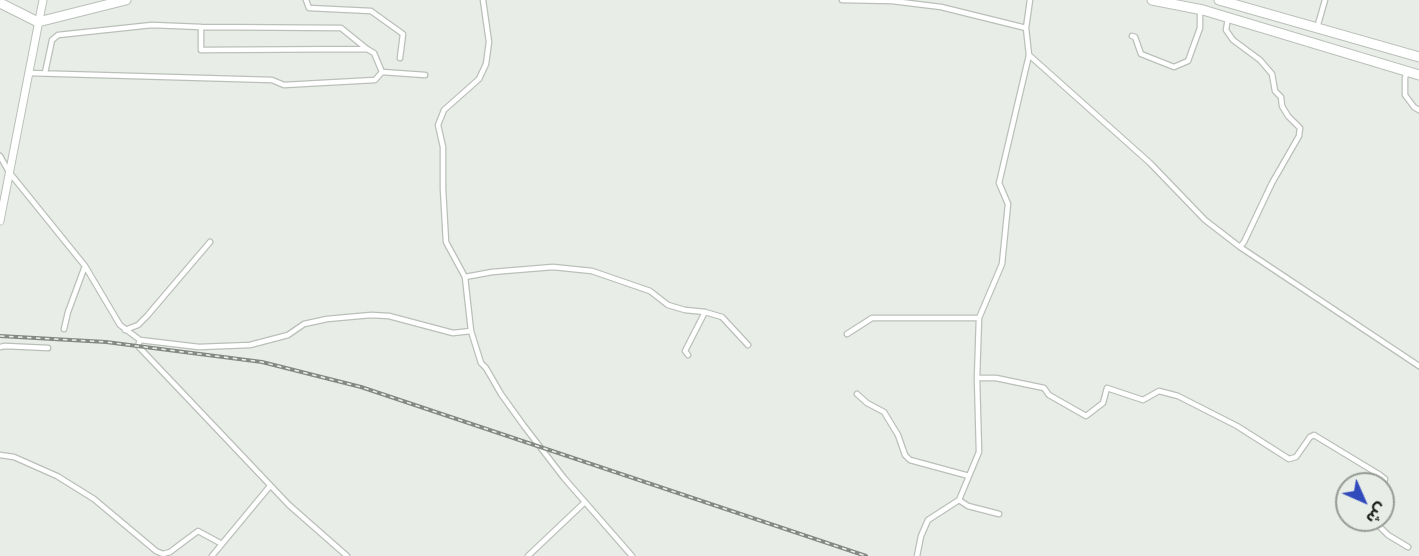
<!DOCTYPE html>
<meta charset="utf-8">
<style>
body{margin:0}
#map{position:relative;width:1419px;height:556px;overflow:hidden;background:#e8eee7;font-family:"Fira Sans Condensed","Noto Sans Arabic",sans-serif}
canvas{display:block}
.north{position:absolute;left:1335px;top:472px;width:60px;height:60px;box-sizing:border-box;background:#e8eee7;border:2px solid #979b96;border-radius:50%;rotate:135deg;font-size:16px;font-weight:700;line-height:24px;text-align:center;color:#1d1f1d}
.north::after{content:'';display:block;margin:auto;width:21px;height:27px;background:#314bbc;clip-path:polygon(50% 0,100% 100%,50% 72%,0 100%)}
</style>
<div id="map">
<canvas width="1419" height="556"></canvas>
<div class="north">ش</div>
</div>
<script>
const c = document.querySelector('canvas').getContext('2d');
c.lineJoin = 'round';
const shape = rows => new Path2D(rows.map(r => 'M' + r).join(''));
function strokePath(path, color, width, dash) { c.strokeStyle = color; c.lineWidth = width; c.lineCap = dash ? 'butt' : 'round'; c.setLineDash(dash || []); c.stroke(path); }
const street = shape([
 [306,0,309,8,371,11,403,34,400,58],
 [483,0,489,42,486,64,479,79,444,110,438,125,443,147,443,189,446,242,465,277,471,331,481,363,486,368,501,394,524,426,564,478,632,556],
 [842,0,892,1,941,7,1026,28],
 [1228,18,1226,30,1233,40,1260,60,1272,74,1275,91,1281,97,1282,106,1288,116,1300,128,1299,136,1272,183,1244,242,1240,247],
 [201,27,201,50,367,49],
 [1317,28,1325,0],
 [1132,36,1135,37,1141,54,1174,67,1188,61,1200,28,1200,9],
 [1029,55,1150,163,1205,220,1240,247,1419,366],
 [1407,71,1405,78,1405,95,1414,107,1419,110],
 [28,73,272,80,284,85,375,80,382,72],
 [45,73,52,40,58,35,152,25,201,27,341,28,367,49,374,53,382,72,425,75],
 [0,156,9,172,85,266,120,325,140,340,138,346,289,505,347,556],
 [465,277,492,272,553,267,592,271,650,291,668,305,685,310,705,312,722,317,748,345],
 [64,329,68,312,85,266],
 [125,330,138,325,147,316,210,242],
 [847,334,872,318,979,318],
 [140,340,199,347,250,345,288,335,304,324,327,319,371,315,389,316,453,333,471,331],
 [0,347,5,346,48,348],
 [688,355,685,351,705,312],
 [977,378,996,378,1044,388,1049,395,1086,416,1103,403,1107,388,1143,400,1159,391,1178,396,1237,426,1289,459,1296,457,1310,437,1314,435,1380,475,1385,479,1383,487],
 [857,394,867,403,884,412,898,435,905,455,910,460,969,476],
 [0,455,14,457,57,476,94,499,156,551,163,554,170,552,198,531,222,544],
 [959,500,968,506,999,514],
 [1373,520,1388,535,1408,547],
 [212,556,270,486],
 [528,556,585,502],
 [917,556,921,536,928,520,959,500,979,452,977,378,979,318,1002,264,1008,204,999,183,1029,55,1026,28,1030,0]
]);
const secondary = shape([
 [0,221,43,0]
]);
const highway = shape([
 [1152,0,1203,10,1419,75],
 [1219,0,1419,57],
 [0,3,38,22,126,0]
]);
const rail = shape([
 [0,336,106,342,262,362,361,387,866,556]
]);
strokePath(street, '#bac0b9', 7);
strokePath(secondary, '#bac0b9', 9);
strokePath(highway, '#bac0b9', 11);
strokePath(street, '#fff', 4.5);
strokePath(secondary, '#fff', 7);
strokePath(highway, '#fff', 9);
strokePath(rail, '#858984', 4);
strokePath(rail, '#e8eee7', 1.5, [4.5]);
</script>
